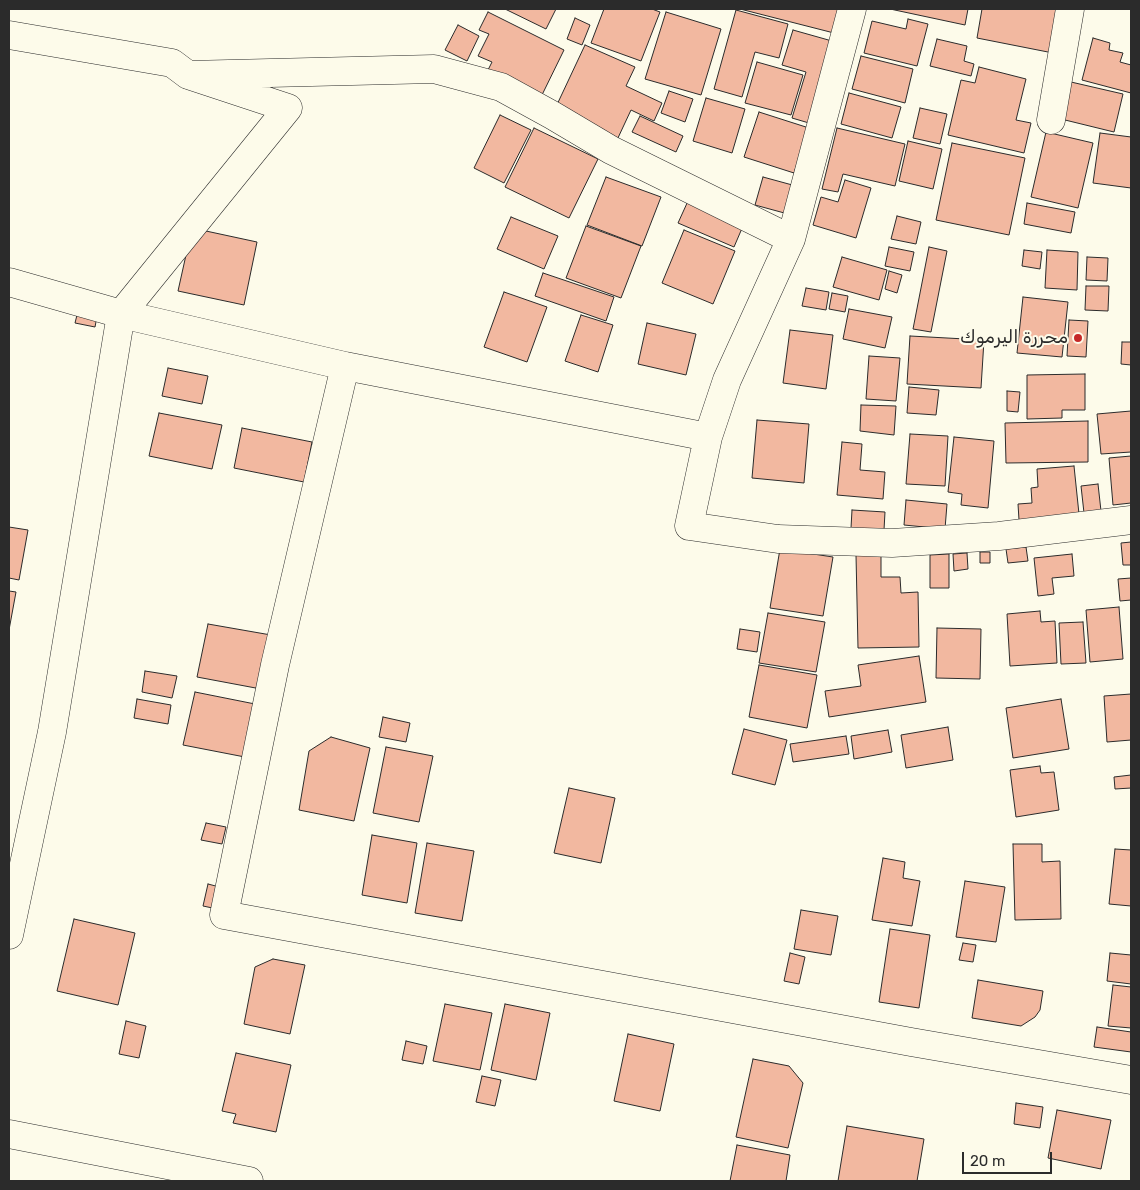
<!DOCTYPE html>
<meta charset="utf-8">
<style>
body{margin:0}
#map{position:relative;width:1140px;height:1190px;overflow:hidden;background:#fdfbea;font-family:Rubik,sans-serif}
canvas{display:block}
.frame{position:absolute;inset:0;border:10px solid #2b2b2b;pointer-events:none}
.scale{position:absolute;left:962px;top:1152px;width:90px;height:22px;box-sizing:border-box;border:2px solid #2b2b2b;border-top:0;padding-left:6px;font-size:15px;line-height:18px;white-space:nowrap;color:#2b2b2b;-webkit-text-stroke:4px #fdfbea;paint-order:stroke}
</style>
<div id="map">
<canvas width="1140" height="1190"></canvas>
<div class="frame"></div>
<div class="scale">20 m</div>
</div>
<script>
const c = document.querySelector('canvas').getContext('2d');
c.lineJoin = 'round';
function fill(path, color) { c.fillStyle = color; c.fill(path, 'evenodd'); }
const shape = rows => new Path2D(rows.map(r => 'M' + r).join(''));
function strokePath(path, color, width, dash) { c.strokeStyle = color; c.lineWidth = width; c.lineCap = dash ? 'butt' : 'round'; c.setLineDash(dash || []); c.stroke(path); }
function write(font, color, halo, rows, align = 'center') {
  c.font = font + ' Rubik,Cairo,sans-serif'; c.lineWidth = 4; c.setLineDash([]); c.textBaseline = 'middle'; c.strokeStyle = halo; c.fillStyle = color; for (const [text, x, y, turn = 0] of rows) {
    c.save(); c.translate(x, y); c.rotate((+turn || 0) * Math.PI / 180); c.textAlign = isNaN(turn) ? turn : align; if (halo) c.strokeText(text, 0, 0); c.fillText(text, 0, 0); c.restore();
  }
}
const building = shape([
 [505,9,556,9,546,29,505,9],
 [604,9,652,9,660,12,641,61,591,43,604,9],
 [740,9,841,9,834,33,740,9],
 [890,9,968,9,965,25,890,9],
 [982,9,1061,9,1053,53,977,38,982,9],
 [736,10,788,24,779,58,755,52,742,97,714,89,736,10],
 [488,12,564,50,540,99,487,72,492,62,478,56,489,34,479,30,488,12],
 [666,12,721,29,701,95,645,79,666,12],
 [575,18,590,25,582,45,567,39,575,18],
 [908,19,928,24,917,66,864,53,872,21,906,29,908,19],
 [458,25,479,36,467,61,445,50,458,25],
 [793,30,832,41,809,123,792,118,806,72,782,65,793,30],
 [1093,38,1110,43,1109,50,1123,53,1120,62,1131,65,1131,93,1082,80,1093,38],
 [937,39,967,46,964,61,974,64,971,76,930,66,937,39],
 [585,45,635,67,626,86,662,103,654,121,631,110,617,140,554,111,585,45],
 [861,56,913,69,905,103,852,89,861,56],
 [757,62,803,75,791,115,745,103,757,62],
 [979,67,1026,79,1016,120,1031,123,1024,153,948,135,961,80,975,83,979,67],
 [1071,82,1123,94,1114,132,1061,119,1071,82],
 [669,91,693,99,685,122,661,113,669,91],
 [849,93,901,107,892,138,841,124,849,93],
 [706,98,745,109,732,153,693,141,706,98],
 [920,108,947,114,940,144,913,138,920,108],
 [759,112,809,128,794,173,744,157,759,112],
 [500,115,531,130,504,183,474,168,500,115],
 [640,116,683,136,676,152,632,132,640,116],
 [534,128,598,159,569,218,505,187,534,128],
 [837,128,905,144,895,186,843,174,838,192,822,189,837,128],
 [1046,132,1093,143,1078,208,1031,197,1046,132],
 [1100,133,1131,137,1131,188,1093,183,1100,133],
 [908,141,942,149,933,189,899,181,908,141],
 [952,143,1025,158,1009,235,936,220,952,143],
 [606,177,661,197,642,246,587,225,606,177],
 [763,177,796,186,788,214,755,205,763,177],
 [845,180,871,188,856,238,813,225,821,197,838,202,845,180],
 [688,201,743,226,734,247,678,223,688,201],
 [1027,203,1075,212,1071,233,1024,224,1027,203],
 [897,216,921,222,916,244,891,239,897,216],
 [511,217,558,236,544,269,497,249,511,217],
 [586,226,641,246,621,298,566,278,586,226],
 [192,228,257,242,244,305,178,291,192,228],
 [684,230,735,251,713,304,662,283,684,230],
 [889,247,914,252,910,271,885,266,889,247],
 [929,247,947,251,931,332,913,329,929,247],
 [1024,250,1042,252,1040,269,1022,266,1024,250],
 [1047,250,1078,252,1077,290,1045,288,1047,250],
 [842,257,887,270,879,300,833,287,842,257],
 [1087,257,1108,258,1107,281,1086,280,1087,257],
 [889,271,902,275,897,293,885,289,889,271],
 [543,273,614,297,606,321,535,296,543,273],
 [1086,286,1109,286,1108,311,1085,310,1086,286],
 [806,288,829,292,826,310,802,306,806,288],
 [504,292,547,307,527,362,484,347,504,292],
 [832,293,848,296,845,312,829,309,832,293],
 [1023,297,1068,302,1062,357,1017,353,1023,297],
 [79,307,98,311,95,327,75,323,79,307],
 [849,309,892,317,885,348,843,339,849,309],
 [581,315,613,325,598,372,565,361,581,315],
 [1069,320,1088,321,1086,357,1067,356,1069,320],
 [647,323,696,334,686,375,638,364,647,323],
 [790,330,833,335,826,389,783,383,790,330],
 [910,336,984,340,981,388,907,384,910,336],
 [1122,342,1131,342,1131,365,1121,364,1122,342],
 [869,356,900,358,896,401,866,399,869,356],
 [168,368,208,376,202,404,162,396,168,368],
 [1085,374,1085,410,1062,410,1062,418,1027,419,1027,375,1085,374],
 [909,387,939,390,936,415,907,413,909,387],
 [1007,391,1020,392,1018,412,1007,411,1007,391],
 [861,405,896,406,894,435,860,431,861,405],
 [1131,411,1131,452,1101,454,1097,414,1131,411],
 [159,413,222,425,212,469,149,456,159,413],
 [757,420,809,424,804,483,752,478,757,420],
 [1088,421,1088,462,1006,463,1005,423,1088,421],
 [242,428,312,442,304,482,234,468,242,428],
 [910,434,948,436,945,486,906,484,910,434],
 [954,437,994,441,988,508,961,505,962,494,948,492,954,437],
 [842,442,862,444,860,470,885,472,883,499,837,495,842,442],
 [1131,456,1131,503,1113,505,1109,458,1131,456],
 [1074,466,1079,514,1019,520,1018,504,1032,503,1031,488,1038,487,1037,469,1074,466],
 [1098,484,1101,511,1084,513,1081,486,1098,484],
 [906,500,947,504,945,529,904,525,906,500],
 [852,510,885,512,884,530,851,528,852,510],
 [9,527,28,530,19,580,9,578,9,527],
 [1131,542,1131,565,1123,565,1121,543,1131,542],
 [1026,547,1028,561,1008,563,1006,549,1026,547],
 [780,549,833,557,823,616,770,608,780,549],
 [980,552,990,552,990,563,980,563,980,552],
 [967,553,968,569,954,571,953,554,967,553],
 [881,554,881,577,900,577,901,593,918,592,919,647,858,648,856,555,881,554],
 [949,554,949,588,930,588,930,555,949,554],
 [1072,554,1074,576,1052,578,1054,594,1038,596,1034,558,1072,554],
 [1131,578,1131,600,1120,601,1118,579,1131,578],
 [9,591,16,592,9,630,9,591],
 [1119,607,1123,659,1090,662,1086,610,1119,607],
 [1040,611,1041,622,1055,621,1057,663,1010,666,1007,614,1040,611],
 [768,613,825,622,816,672,759,663,768,613],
 [1083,622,1086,663,1061,664,1059,623,1083,622],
 [208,624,271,635,261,689,197,677,208,624],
 [937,628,981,629,980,679,936,678,937,628],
 [740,629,760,632,757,652,737,649,740,629],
 [919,656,926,702,829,717,825,691,861,686,858,665,919,656],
 [759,665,817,675,807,728,749,717,759,665],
 [145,671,177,676,172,698,142,692,145,671],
 [195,692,260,705,250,758,183,745,195,692],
 [1131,694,1131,740,1107,742,1104,696,1131,694],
 [137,699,171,705,168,724,134,718,137,699],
 [1061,699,1069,749,1013,758,1006,708,1061,699],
 [383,717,410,723,406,742,379,737,383,717],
 [948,727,953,760,906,768,901,735,948,727],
 [744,729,787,740,775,785,732,774,744,729],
 [888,730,892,752,854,759,851,736,888,730],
 [846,736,849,754,793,762,790,744,846,736],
 [331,737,370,748,354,821,299,810,309,751,331,737],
 [386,747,433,756,419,822,373,813,386,747],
 [1040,766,1041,773,1054,772,1059,810,1016,817,1010,770,1040,766],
 [1131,775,1131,788,1115,789,1114,777,1131,775],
 [569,788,615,798,601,863,554,853,569,788],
 [206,823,226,827,222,844,201,840,206,823],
 [372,835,417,843,407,903,362,895,372,835],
 [427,843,474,851,462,921,415,913,427,843],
 [1013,844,1042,844,1042,862,1060,861,1061,919,1015,920,1013,844],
 [1115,849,1131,850,1131,906,1109,904,1115,849],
 [883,858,905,862,903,878,920,881,912,926,872,920,883,858],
 [965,881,1005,887,996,942,956,937,965,881],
 [208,884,227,889,222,910,203,906,208,884],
 [801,910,838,916,831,955,794,949,801,910],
 [74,919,135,933,118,1005,57,991,74,919],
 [890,929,930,935,919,1008,879,1002,890,929],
 [963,943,976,945,973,962,959,960,963,943],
 [790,953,805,957,799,984,784,981,790,953],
 [1110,953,1131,955,1131,984,1107,981,1110,953],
 [273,959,305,965,290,1034,244,1024,255,967,273,959],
 [978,980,1043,991,1040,1010,1035,1017,1021,1026,972,1018,978,980],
 [1113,985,1131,987,1131,1028,1108,1026,1113,985],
 [445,1004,492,1013,480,1070,433,1061,445,1004],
 [505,1004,550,1013,536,1080,491,1070,505,1004],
 [126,1021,146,1026,139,1058,119,1054,126,1021],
 [1097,1027,1131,1032,1131,1052,1094,1047,1097,1027],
 [628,1034,674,1044,660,1111,614,1101,628,1034],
 [406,1041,427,1046,423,1064,402,1060,406,1041],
 [236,1053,291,1065,276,1132,233,1123,236,1114,222,1111,236,1053],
 [753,1059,789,1066,803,1083,788,1148,736,1137,753,1059],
 [482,1076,501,1080,495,1106,476,1102,482,1076],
 [1016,1103,1043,1107,1040,1128,1014,1124,1016,1103],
 [1057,1110,1111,1120,1101,1169,1048,1158,1057,1110],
 [847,1126,924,1139,917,1181,838,1181,847,1126],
 [737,1145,790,1155,786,1181,730,1181,737,1145]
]);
const minor = shape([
 [852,9,791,239,727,380,708,437,689,526,778,539,892,543,999,536,1131,520],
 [9,35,172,63,188,75,434,69,501,87,552,115,611,150,791,239],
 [1051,120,1070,9],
 [9,282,121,314,345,366,708,437],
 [345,366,275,665,224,915,911,1042,1131,1080],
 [9,935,52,732,121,314,288,108,188,75]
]);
const tertiary = shape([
 [9,1134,249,1181]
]);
const markers = [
 [1078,338,5,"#c62828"]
];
const poiNames = [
 ["محررة اليرموك",1068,338]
];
fill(building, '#f2b8a0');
strokePath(building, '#2b2b2b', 1);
strokePath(minor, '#2b2b2b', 29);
strokePath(tertiary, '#2b2b2b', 29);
strokePath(minor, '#fdfbea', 28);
strokePath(tertiary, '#fdfbea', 28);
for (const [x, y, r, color] of markers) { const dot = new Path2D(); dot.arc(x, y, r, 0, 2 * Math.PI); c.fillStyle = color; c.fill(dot); strokePath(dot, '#fdfbea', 2); }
write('18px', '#2b2b2b', '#fdfbea', poiNames, 'right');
</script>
